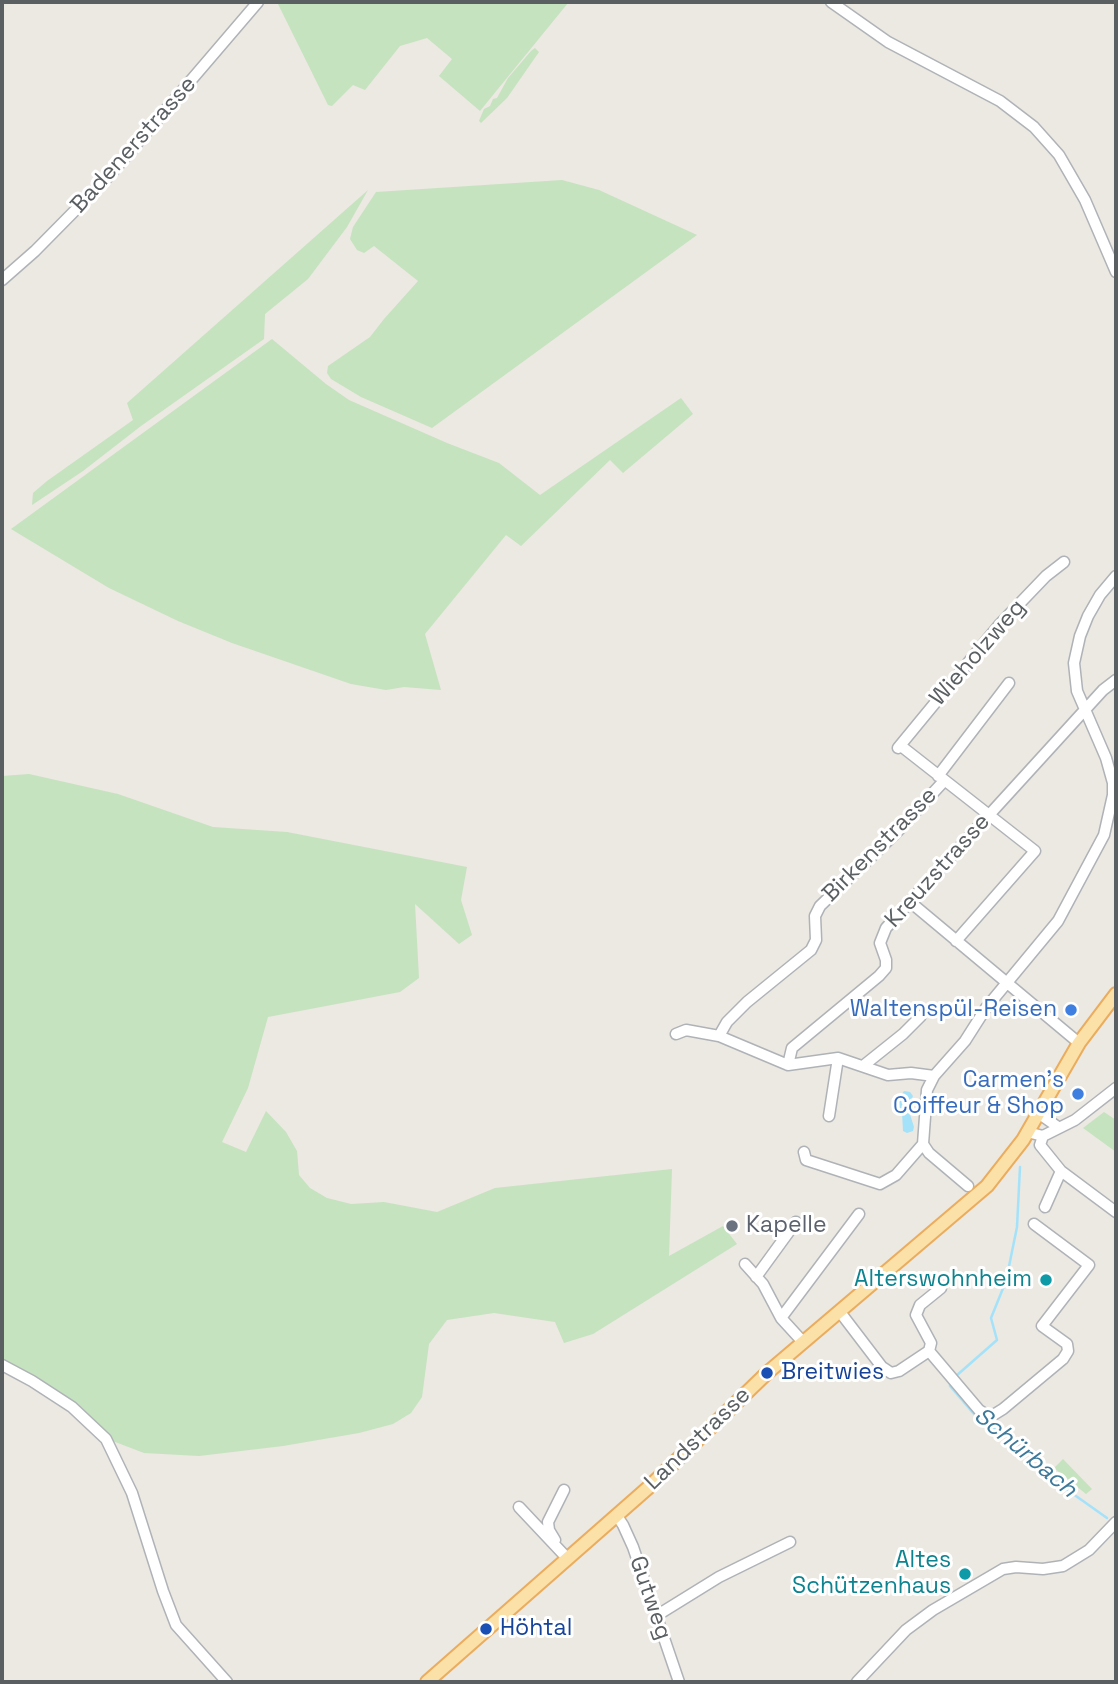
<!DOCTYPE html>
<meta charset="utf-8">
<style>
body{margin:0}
#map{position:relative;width:1118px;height:1684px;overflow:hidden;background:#ece8e2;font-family:"Space Grotesk",sans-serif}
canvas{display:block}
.frame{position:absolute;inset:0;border:4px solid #5a5f62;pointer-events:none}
</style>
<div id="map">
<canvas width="1118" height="1684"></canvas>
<div class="frame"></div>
</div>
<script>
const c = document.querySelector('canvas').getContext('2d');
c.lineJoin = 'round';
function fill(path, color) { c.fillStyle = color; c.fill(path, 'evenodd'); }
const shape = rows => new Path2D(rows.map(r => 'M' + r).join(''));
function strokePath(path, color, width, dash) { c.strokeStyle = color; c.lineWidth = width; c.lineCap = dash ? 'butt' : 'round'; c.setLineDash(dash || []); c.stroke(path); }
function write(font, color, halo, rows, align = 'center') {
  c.font = font + ' "Space Grotesk",sans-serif'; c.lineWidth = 6; c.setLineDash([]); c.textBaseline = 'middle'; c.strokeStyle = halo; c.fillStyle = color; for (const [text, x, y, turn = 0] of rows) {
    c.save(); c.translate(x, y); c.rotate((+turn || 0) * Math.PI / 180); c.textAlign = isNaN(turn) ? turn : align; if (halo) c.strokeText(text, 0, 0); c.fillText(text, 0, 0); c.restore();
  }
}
const green = shape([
 [277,2,565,2,568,3,480,111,439,76,452,59,427,38,400,46,365,90,353,85,332,106,328,105],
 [535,48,539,52,507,98,481,123,479,121,484,109,490,106,493,99,497,98,508,78,531,51],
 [562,180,599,190,697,235,432,428,361,397,331,379,327,373,328,366,370,337,384,319,418,281,374,246,364,253,357,250,350,239,353,227,376,192],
 [368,190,347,227,308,279,265,314,264,339,141,426,83,471,32,505,33,493,47,481,133,420,127,403],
 [272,339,326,384,349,400,447,443,499,463,540,495,681,398,693,414,623,473,610,460,521,546,506,535,425,634,441,690,404,687,386,690,351,684,232,643,178,621,109,588,11,529],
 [29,774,118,794,213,827,287,832,467,867,461,900,472,935,459,944,415,904,419,978,400,992,268,1017,248,1088,222,1142,246,1152,266,1111,286,1132,297,1151,299,1175,310,1188,327,1198,351,1204,384,1202,437,1212,495,1188,672,1169,669,1256,723,1226,737,1244,593,1334,564,1343,555,1322,494,1313,447,1320,429,1344,422,1397,411,1413,393,1424,359,1433,283,1446,199,1456,144,1453,110,1440,2,1362,2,776],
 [1104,1112,1116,1120,1116,1152,1083,1128],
 [1063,1459,1092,1489,1086,1494,1054,1468]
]);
const water = shape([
 [904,1091,910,1092,913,1096,908,1108,914,1127,913,1131,907,1133,903,1131,902,1112,900,1109,899,1098]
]);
const stream = shape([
 [956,1376,997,1340,991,1318,1006,1281,1017,1227,1020,1167],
 [950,1381,950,1386,980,1421,1005,1435,1037,1459,1052,1479,1107,1518]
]);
const minor = shape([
 [831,2,888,42,1000,101,1034,127,1059,155,1070,174,1085,200,1116,272],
 [2,280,35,251,110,175,258,2],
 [901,746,1035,851,956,941],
 [898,748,1000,624,1046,576,1064,562],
 [938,776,1009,683],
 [909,901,1079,1043],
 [676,1034,686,1030,719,1036,788,1065,838,1058,888,1075,911,1073,934,1076],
 [719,1036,727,1022,747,1002,811,950,816,940,815,916,820,906,896,833,944,781],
 [788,1065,792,1048,879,976,886,968,886,960,880,943,886,928,1103,690,1116,680],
 [863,1066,903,1034,921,1016],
 [1038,1113,1058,1127],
 [829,1116,838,1058],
 [1027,1132,1043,1136,1075,1120,1116,1088],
 [1043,1136,1040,1145,1061,1171,1116,1212],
 [804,1152,806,1160,880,1184,896,1175,923,1144],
 [968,1186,929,1153,923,1144,927,1090,934,1076,965,1041,986,1008,1058,921,1104,835,1113,795,1113,783,1106,758,1077,691,1074,663,1080,636,1088,616,1100,595,1116,576],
 [1045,1207,1061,1171],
 [745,1264,763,1284,781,1318,803,1342],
 [756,1277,796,1222],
 [840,1312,882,1367,891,1373,899,1371,929,1351,931,1343,916,1315,920,1305,941,1288],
 [781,1318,859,1214],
 [929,1351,979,1410,990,1417,1003,1409,1063,1359,1068,1351,1067,1344,1042,1326,1089,1265,1034,1224],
 [2,1365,32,1381,72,1407,106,1439,132,1493,163,1591,176,1625,227,1682],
 [519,1507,567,1558],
 [617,1516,623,1525,633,1547,679,1682],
 [555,1540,549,1530,548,1522,564,1490],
 [656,1616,719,1577,790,1542],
 [857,1682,906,1630,933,1610,1003,1569,1016,1567,1043,1569,1063,1566,1089,1550,1116,1522]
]);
const major = shape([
 [427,1682,649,1487,767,1373,987,1186,1023,1140,1079,1043,1116,994]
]);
const markers = [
 [1071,1010,7,"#3f7fe0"],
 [1078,1094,7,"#3f7fe0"],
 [732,1226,7,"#6b7280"],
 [1046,1280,7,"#0f9aa8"],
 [767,1373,7,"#1a4fb4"],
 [965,1574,7,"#0f9aa8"],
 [486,1629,7,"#1a4fb4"]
];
const streetNames = [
 ["Badenerstrasse",134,145,-48],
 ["Wieholzweg",978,653,-49],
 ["Birkenstrasse",880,845,-45],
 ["Kreuzstrasse",938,871,-48],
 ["Landstrasse",698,1439,-44],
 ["Gutweg",650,1598,71]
];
const shopNames = [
 ["Waltenspül-Reisen",1057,1010],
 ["Carmen's",1064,1081],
 ["Coiffeur & Shop",1064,1107]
];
const worshipNames = [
 ["Kapelle",746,1226]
];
const cultureNames = [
 ["Alterswohnheim",1032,1280],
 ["Altes",951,1561],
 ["Schützenhaus",951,1587]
];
const transitNames = [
 ["Breitwies",781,1373],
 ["Höhtal",500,1629]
];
const waterNames = [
 ["Schürbach",1025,1453,40]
];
fill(green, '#c5e3bf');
fill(water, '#a4e2fa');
strokePath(stream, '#a4e2fa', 2.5);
strokePath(minor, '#afb3b7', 13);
strokePath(major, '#eaac5d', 16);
strokePath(minor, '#fff', 10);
strokePath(major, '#fbe0a8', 12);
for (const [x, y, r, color] of markers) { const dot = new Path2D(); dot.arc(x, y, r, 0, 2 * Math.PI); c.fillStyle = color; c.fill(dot); strokePath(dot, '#fff', 2.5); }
write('23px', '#5a5f62', '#fff', streetNames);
write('23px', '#366cbe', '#fff', shopNames, 'right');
write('23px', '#5b616d', '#fff', worshipNames, 'left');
write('23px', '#0d838f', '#fff', cultureNames, 'right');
write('23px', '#164399', '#fff', transitNames, 'left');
write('italic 24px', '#3d799a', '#fff', waterNames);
</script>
